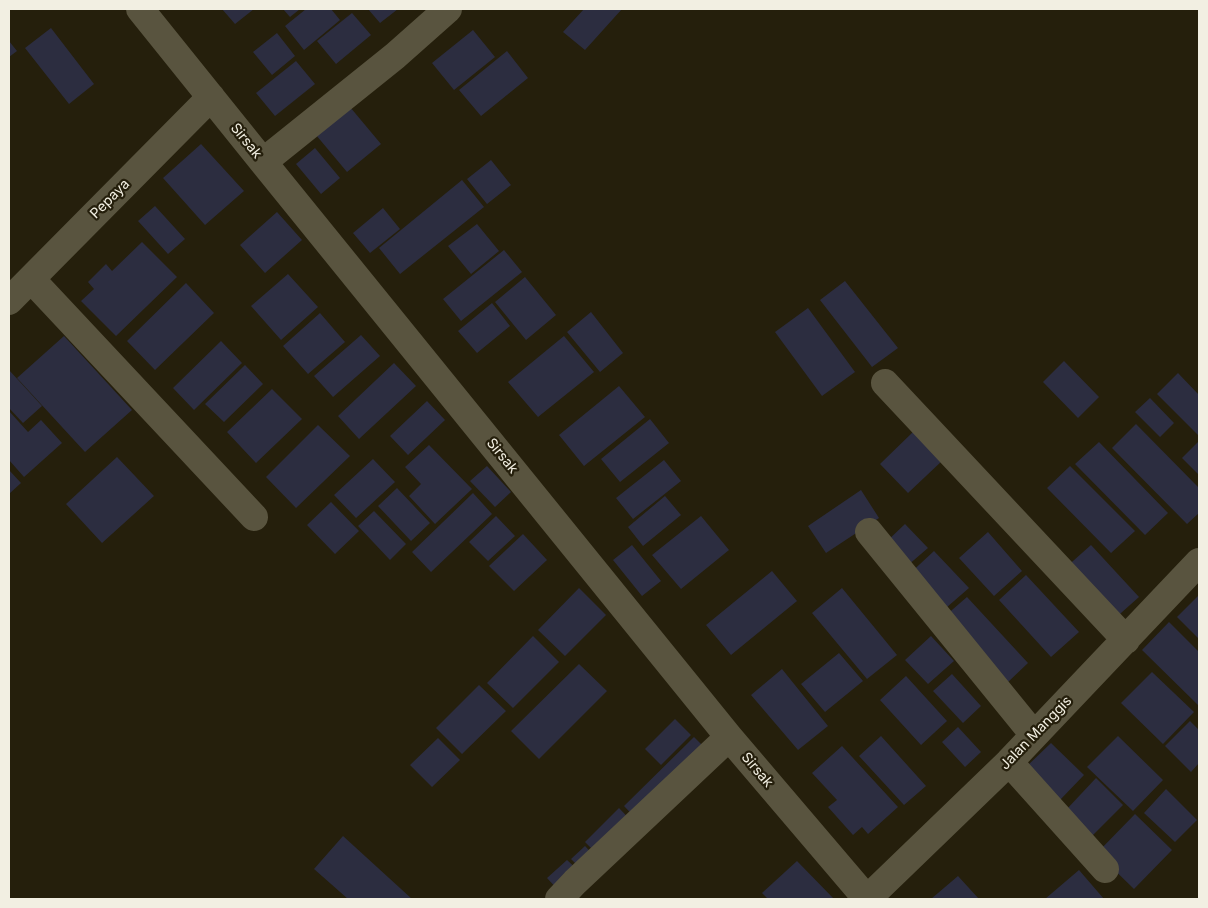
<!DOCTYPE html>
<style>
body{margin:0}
#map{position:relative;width:1208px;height:908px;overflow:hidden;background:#251f0c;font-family:Inter,sans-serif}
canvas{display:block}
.frame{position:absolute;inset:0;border:10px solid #f2efe2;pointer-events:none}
</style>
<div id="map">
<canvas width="1208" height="908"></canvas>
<div class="frame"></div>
</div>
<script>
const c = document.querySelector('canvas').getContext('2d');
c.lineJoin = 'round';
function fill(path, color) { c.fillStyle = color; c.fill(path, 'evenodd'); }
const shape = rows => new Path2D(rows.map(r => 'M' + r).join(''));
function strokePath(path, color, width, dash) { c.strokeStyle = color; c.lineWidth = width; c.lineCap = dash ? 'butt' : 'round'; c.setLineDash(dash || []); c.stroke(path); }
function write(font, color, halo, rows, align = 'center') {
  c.font = font + ' Inter,sans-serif'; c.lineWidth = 4.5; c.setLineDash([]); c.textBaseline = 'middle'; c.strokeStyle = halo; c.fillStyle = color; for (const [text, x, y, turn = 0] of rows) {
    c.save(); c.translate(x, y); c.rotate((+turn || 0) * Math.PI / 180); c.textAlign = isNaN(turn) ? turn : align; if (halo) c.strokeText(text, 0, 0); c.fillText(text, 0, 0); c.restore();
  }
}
const building = shape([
 [222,9,254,9,235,24],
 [283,9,300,9,290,17],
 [306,9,331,9,340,20,304,50,285,26],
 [368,9,398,9,380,23],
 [584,9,622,9,585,50,563,32],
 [352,13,371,35,336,64,317,41],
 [51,28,94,84,69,104,25,48],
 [473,30,495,57,454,90,432,63],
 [277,33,295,56,272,75,253,52],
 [9,41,17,51,9,57],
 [507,51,528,78,481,116,459,90],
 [296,61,315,84,275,116,256,93],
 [350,107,381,144,347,172,316,135],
 [201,144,244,191,205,225,163,178],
 [315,148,340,178,321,194,296,164],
 [491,160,511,185,487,204,467,179],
 [462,180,484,207,400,274,379,248],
 [155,206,185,239,168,254,138,221],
 [383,208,400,229,370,253,353,233],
 [277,212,302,240,265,273,240,245],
 [477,224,499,251,471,274,448,246],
 [142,242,177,277,116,336,81,301,94,289,88,282,106,264,112,271],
 [504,250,522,272,461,321,443,299],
 [288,274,318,307,281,340,251,306],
 [525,277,556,315,526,340,495,302],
 [845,281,898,348,872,367,820,300],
 [186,283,214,313,155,370,127,341],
 [492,303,510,326,477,353,458,331],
 [808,308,855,372,822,396,775,332],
 [591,312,623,353,600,372,567,332],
 [320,313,345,342,308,374,283,346],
 [361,335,380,356,333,397,314,376],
 [64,336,132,410,85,452,17,378],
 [564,336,594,372,538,417,508,382],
 [221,341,242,363,194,410,173,388],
 [1064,361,1099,397,1078,418,1043,382],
 [394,363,416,386,359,439,338,416],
 [245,365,263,384,224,422,205,404],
 [9,370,42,406,23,423,9,408],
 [1178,373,1199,395,1199,436,1157,394],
 [619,386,645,417,584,466,559,435],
 [272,389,302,419,256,463,227,432],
 [1150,398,1174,423,1160,437,1135,412],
 [427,401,445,420,408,455,390,436],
 [9,411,28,432,41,420,62,443,24,477,9,460],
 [650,419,669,443,620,482,601,459],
 [1136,424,1199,488,1199,513,1187,524,1112,448],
 [318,425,350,456,296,508,266,477],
 [914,431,943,460,908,493,880,464],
 [1199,441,1199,475,1182,458],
 [1099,442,1168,513,1145,535,1075,464],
 [429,445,472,489,435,524,409,496,421,484,405,467],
 [117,457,154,496,102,543,66,504],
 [373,459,395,482,356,518,334,495],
 [664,460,681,481,633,519,616,498],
 [487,466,511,492,495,507,470,481],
 [1070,466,1135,531,1111,553,1047,488],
 [9,470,21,483,9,494],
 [397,488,430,523,411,541,378,506],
 [861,490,879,518,826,553,808,526],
 [473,493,492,514,431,572,412,552],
 [665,496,681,515,643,546,628,527],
 [331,502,359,531,335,554,307,525],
 [374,511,406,544,390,560,358,526],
 [496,516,515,536,488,561,469,542],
 [701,516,729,550,681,589,652,555],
 [905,524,928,548,907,566,885,543],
 [988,532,1022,571,994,596,959,558],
 [523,534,547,560,514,591,489,566],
 [632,545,661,581,642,596,613,560],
 [1091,545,1139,597,1112,621,1064,569],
 [934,551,969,588,939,614,906,577],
 [772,571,797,601,731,655,706,625],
 [1026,575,1079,632,1051,657,999,600],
 [579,588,606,615,565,656,538,630],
 [842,588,897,655,867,679,812,613],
 [1199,595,1199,639,1177,617],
 [967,597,1028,663,1007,683,945,616],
 [1169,622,1199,652,1199,706,1142,650],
 [533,636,559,662,513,708,487,683],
 [931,636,954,661,928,684,905,660],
 [839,653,863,681,825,712,801,684],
 [579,664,607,691,539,759,511,731],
 [782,669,828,726,798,750,751,695],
 [1152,672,1194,712,1163,744,1121,703],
 [952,674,981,706,963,723,933,691],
 [906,676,947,721,921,745,880,700],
 [479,685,506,711,462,754,436,728],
 [675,719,691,735,661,765,645,749],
 [1190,721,1199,730,1199,763,1191,772,1165,746],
 [958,727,981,752,965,767,942,742],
 [881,736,926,786,904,805,859,756],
 [1118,736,1163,780,1133,811,1087,767],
 [694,737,715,758,645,828,624,806],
 [438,738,460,760,432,787,410,765],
 [1051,743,1084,775,1060,800,1026,767],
 [842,746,898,807,868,834,862,827,853,835,828,807,837,800,812,773],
 [1096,778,1123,805,1092,836,1066,810],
 [1166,789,1197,820,1175,842,1144,813],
 [619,808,642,832,609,866,585,842],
 [1135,814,1172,850,1134,889,1097,853],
 [343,836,412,899,348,899,314,869],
 [585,846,606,868,593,881,571,859],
 [567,860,580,872,560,892,547,878],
 [797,861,834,899,768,899,762,893],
 [1079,870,1104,899,1045,899],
 [958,876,979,899,931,899]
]);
const street = shape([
 [140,9,263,162,729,737,867,899,1009,762,1199,562],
 [263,162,395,56,448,9],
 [31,279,254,517],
 [9,301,211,97],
 [885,383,1126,640],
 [869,532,1034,735],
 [1009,762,1105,869],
 [559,899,575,882,729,737]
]);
const streetNames = [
 ["Sirsak",246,141,51],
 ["Pepaya",110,199,-45],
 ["Sirsak",502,456,51],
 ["Jalan Manggis",1036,733,-46],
 ["Sirsak",757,770,50]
];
fill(building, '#2c2d40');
strokePath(street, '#59543f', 28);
write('14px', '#f2efe2', '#251f0c', streetNames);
</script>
